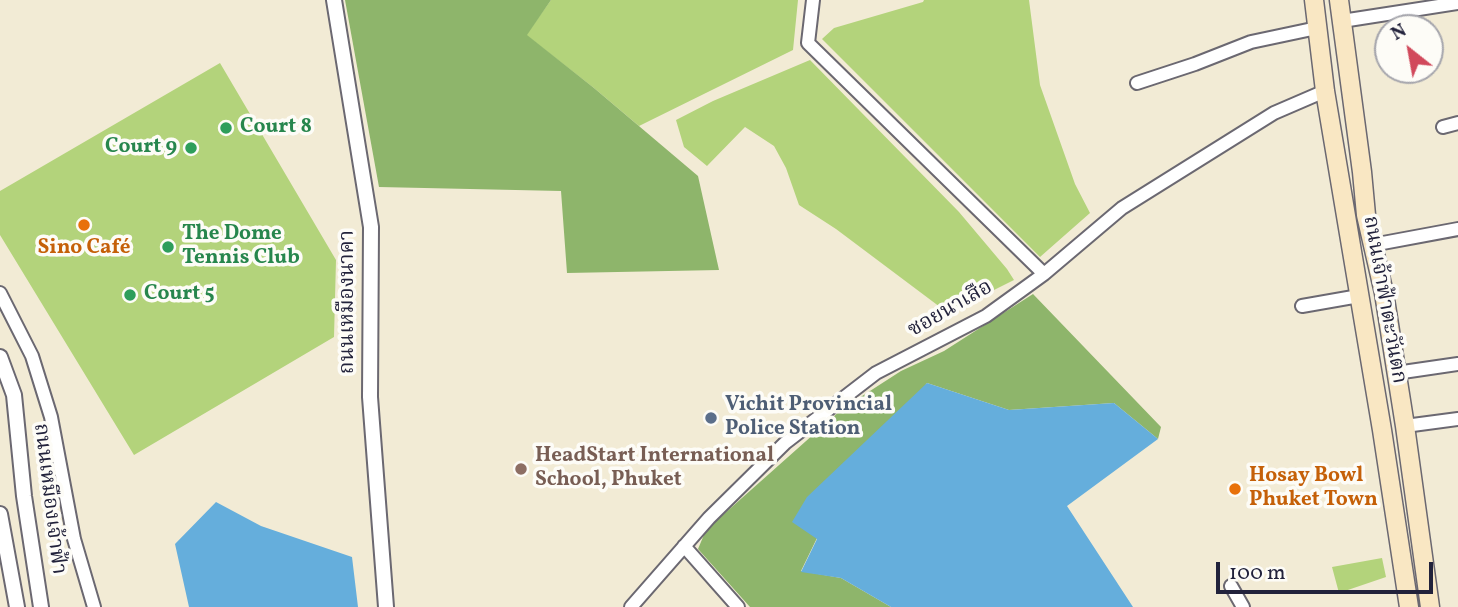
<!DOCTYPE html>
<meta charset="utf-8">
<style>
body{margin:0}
#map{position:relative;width:1458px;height:607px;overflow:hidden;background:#f2ebd5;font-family:Vollkorn,serif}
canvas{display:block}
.north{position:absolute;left:1374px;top:14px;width:70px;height:70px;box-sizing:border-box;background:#fdfcf7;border:2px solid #a5a5ac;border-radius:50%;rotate:329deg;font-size:19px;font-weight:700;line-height:28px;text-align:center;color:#22223b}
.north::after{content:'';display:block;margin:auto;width:24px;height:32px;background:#d1495b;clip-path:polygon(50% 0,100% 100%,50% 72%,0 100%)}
.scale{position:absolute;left:1216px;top:562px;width:217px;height:32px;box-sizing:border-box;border:4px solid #22223b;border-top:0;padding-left:9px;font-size:21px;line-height:24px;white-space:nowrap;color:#22223b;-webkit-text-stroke:5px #fdfcf7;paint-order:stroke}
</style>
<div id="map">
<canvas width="1458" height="607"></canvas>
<div class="north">N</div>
<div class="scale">100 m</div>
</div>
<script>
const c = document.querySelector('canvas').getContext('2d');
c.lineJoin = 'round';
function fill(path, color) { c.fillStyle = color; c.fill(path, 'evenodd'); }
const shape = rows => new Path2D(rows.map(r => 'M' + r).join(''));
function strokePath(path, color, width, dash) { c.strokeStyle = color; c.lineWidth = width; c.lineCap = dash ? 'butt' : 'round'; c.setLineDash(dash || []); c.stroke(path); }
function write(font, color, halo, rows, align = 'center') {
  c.font = font + ' Vollkorn,"Noto Serif Thai",serif'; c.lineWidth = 7; c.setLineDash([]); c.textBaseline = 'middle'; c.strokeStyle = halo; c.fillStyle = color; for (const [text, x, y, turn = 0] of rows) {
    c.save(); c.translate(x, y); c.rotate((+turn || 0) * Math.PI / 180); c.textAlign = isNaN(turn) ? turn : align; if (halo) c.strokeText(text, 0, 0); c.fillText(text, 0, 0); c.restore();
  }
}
const green = shape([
 [551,0,798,0,793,50,639,126,594,88,526,35],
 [924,0,1029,0,1040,85,1075,184,1090,213,1040,257,822,39,834,28,923,2],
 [810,60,959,212,1007,269,1014,280,948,313,836,229,799,205,786,168,774,146,745,127,707,166,684,147,676,120,713,101],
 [220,63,336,260,334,337,134,455,0,235,0,191],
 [1382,558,1386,577,1339,593,1332,567]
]);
const forest = shape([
 [345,0,551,0,527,35,594,88,698,176,719,270,567,273,561,191,379,187],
 [1033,294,1161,427,1158,439,1114,403,1009,410,927,383,817,538,801,571,841,578,891,607,750,607,698,549,706,530,842,409,901,371,944,351]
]);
const water = shape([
 [927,383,1009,410,1114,403,1158,439,1067,506,1133,607,891,607,841,578,801,572,817,539,792,522,807,497],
 [216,502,261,526,352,557,358,607,189,607,175,544]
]);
const minor = shape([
 [813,0,808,43,1044,274],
 [1342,21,1458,3],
 [1137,83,1195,64,1251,42,1317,28],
 [1443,127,1458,123],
 [1372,245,1458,229],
 [0,293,32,356,51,417,74,539,94,607],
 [1302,306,1359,296],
 [1396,373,1458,364],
 [1405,426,1458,419],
 [684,546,738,607],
 [1231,586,1243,607],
 [631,607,709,518,785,443,876,373,986,316,1044,274,1122,208,1274,113,1325,91]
]);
const tertiary = shape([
 [334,0,371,227,370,397,386,607],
 [0,357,14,395,24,496,41,607],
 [0,514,17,607]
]);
const secondary = shape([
 [1314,0,1325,91,1382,430,1409,607],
 [1339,0,1362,172,1366,215,1384,293,1405,426,1430,607]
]);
const markers = [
 [226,128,7,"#2e9e5b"],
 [191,148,7,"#2e9e5b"],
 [84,225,7,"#e8710a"],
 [168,247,7,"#2e9e5b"],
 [130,295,7,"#2e9e5b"],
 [711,418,7,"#5c6f8a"],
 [521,469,7,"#8d6e63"],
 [1235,489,7,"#e8710a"]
];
const leisureNames = [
 ["Court 8",240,128],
 ["Court 9",177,148,"right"],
 ["The Dome",182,235],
 ["Tennis Club",182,259],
 ["Court 5",144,295]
];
const foodNames = [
 ["Sino Café",84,249],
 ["Hosay Bowl",1249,477,"left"],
 ["Phuket Town",1249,501,"left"]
];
const streetNames = [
 ["ถนนเจ้าฟ้าตะวันตก",1383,300,80],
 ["ถนนเหมืองนาคา",349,302,-90],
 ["ซอยนาเสือ",951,310,-30],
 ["ถนนเหมืองเจ้าฟ้า",48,499,83]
];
const serviceNames = [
 ["Vichit Provincial",725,406],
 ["Police Station",725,430]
];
const educationNames = [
 ["HeadStart International",535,457],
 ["School, Phuket",535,481]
];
fill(green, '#b3d37b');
fill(forest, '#8eb56b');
fill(water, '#65aedc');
strokePath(minor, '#6b6871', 16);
strokePath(tertiary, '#6b6871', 18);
strokePath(secondary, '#6b6871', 21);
strokePath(minor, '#fff', 12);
strokePath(tertiary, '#fff', 14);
strokePath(secondary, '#f9e7c3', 18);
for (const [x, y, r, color] of markers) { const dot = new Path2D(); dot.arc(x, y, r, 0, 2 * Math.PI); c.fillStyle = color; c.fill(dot); strokePath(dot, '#fdfcf7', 2.5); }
write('bold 21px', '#27864d', '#fdfcf7', leisureNames, 'left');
write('bold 21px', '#c56008', '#fdfcf7', foodNames);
write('21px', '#22223b', '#fdfcf7', streetNames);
write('bold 21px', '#4e5e75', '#fdfcf7', serviceNames, 'left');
write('bold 21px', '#785e54', '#fdfcf7', educationNames, 'left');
</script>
